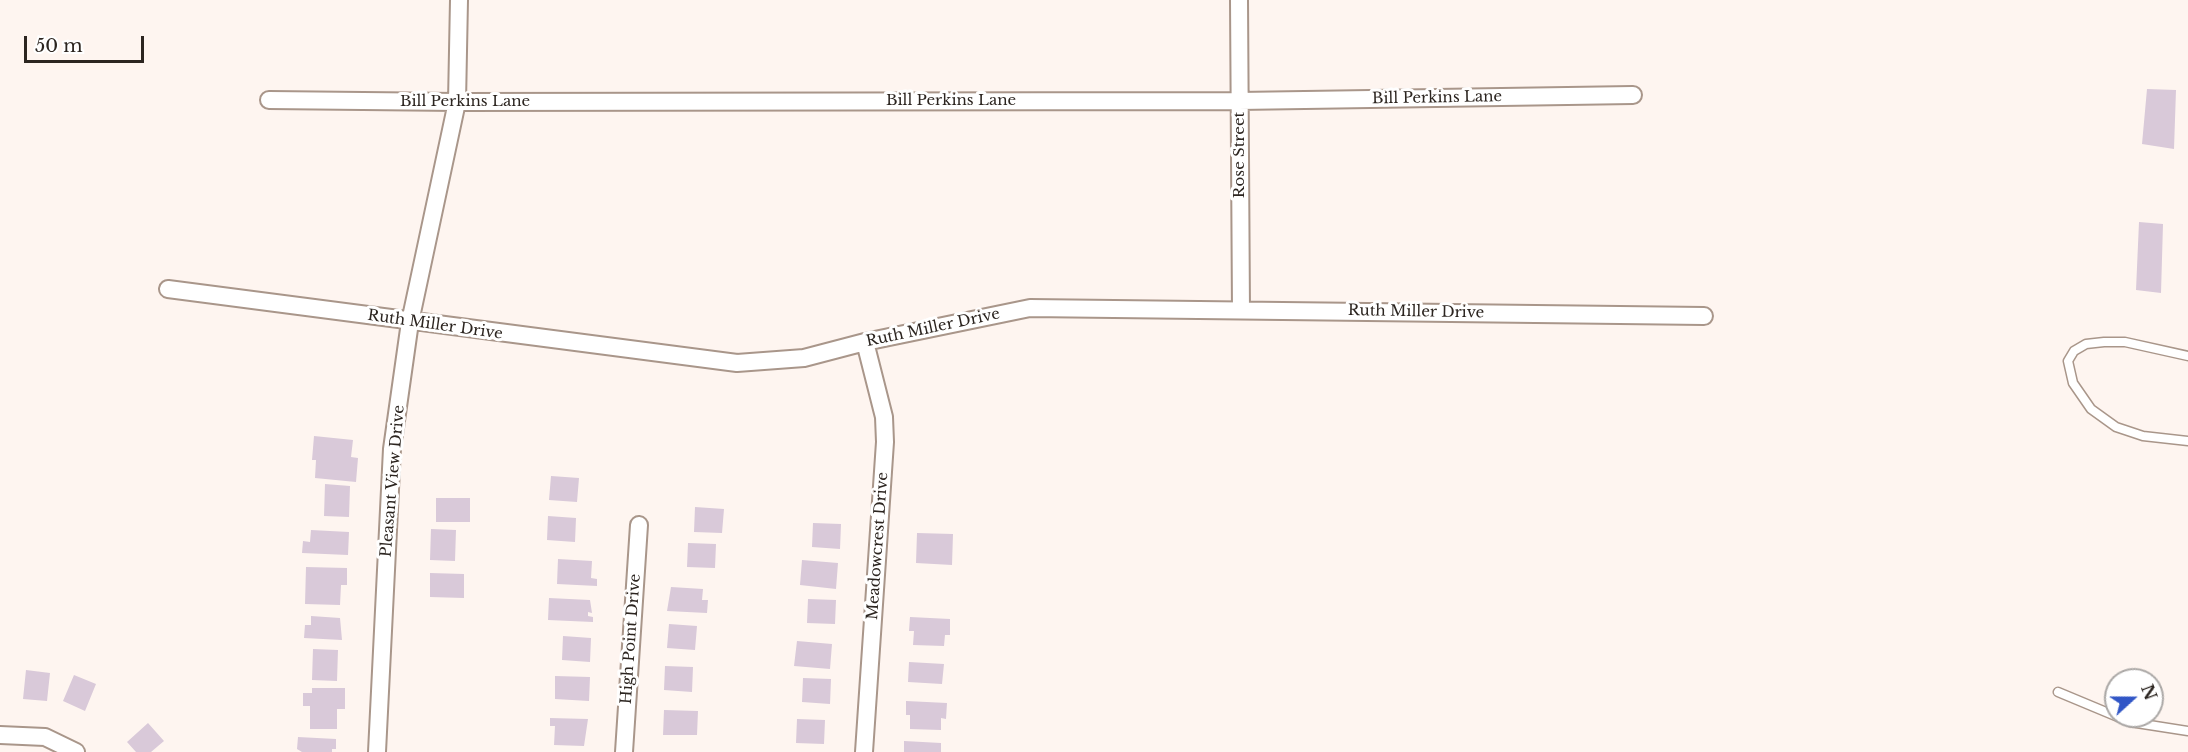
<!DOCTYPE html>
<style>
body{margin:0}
#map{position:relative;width:2188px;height:752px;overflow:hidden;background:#fef5f0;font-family:"Libre Baskerville",serif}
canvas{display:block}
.north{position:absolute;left:2104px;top:668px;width:60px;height:60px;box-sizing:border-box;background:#fff;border:2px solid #aba8a6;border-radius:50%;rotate:69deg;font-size:16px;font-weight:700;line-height:24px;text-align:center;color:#2c2520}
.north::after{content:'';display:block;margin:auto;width:21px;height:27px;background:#3156c6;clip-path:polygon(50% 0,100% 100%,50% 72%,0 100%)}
.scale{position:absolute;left:24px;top:36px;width:120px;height:27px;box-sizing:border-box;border:3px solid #2c2520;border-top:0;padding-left:8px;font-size:18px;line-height:21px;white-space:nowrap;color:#2c2520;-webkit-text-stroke:4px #fff;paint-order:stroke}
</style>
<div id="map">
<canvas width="2188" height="752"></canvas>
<div class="north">N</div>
<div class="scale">50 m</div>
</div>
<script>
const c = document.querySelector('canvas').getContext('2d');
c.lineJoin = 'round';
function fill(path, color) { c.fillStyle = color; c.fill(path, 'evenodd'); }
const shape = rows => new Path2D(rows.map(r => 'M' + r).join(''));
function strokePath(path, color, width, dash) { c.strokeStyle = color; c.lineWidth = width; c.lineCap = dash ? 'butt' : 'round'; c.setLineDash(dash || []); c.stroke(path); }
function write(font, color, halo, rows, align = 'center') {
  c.font = font + ' "Libre Baskerville",serif'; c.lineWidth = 6; c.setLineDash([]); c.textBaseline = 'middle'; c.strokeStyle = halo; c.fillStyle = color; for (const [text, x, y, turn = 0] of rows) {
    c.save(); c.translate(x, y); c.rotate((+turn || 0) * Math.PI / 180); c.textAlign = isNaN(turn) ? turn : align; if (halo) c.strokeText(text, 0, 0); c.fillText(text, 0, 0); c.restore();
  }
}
const building = shape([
 [2147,89,2176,90,2174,149,2142,144],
 [2139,222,2163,224,2161,293,2136,290],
 [314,436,353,440,351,457,358,458,356,482,315,478,316,460,312,460],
 [551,476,579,478,577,502,549,500],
 [325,484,350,486,349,517,324,516],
 [436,498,470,498,470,522,436,522],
 [695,507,724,509,722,533,694,532],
 [548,516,576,518,575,542,547,540],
 [813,523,841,524,840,549,812,547],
 [431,529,456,530,455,561,430,560],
 [311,530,349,532,348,555,302,553,303,541,310,542],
 [917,533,953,534,952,565,916,563],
 [688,543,716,544,715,568,687,567],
 [558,559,592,561,591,578,597,579,597,586,557,584],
 [802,560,838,563,836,589,800,585],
 [306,567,347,568,347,585,341,585,340,605,305,604],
 [430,573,464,574,464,598,430,597],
 [671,587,703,589,702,600,708,600,707,613,667,611],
 [549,598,590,600,592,613,588,612,588,616,593,617,593,622,548,620],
 [808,599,836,600,835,624,807,623],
 [311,616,340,618,342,640,304,638,305,625,311,625],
 [910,617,950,619,950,635,945,635,944,646,913,645,914,631,909,631],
 [669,624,697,626,695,650,667,648],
 [563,636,591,638,590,662,562,660],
 [797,641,832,644,830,669,794,666],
 [313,649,338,650,337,681,312,680],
 [909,662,944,664,942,684,908,682],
 [665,666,693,667,692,692,664,690],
 [26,670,50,673,47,701,23,699],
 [74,675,96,684,85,711,63,701],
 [555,676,590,677,589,701,555,699],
 [803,678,831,679,830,704,802,702],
 [312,688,345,688,345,709,337,709,337,729,310,729,310,706,303,706,303,693,312,693],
 [906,701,947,703,946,719,941,718,941,730,910,729,910,715,906,715],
 [664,710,698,711,697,735,663,735],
 [550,718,588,719,584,746,554,745,555,726,550,726],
 [797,719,825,720,824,744,796,743],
 [148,723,164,741,151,752,136,752,127,742],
 [298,737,336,739,336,749,332,749,332,752,302,752,297,749],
 [904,741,941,743,941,752,904,752]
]);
const lane = shape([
 [2188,356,2125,342,2104,342,2086,344,2074,351,2068,361,2073,383,2091,409,2116,427,2143,436,2188,441],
 [2058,692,2130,722,2188,731]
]);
const street = shape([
 [1239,0,1241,310],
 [269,100,457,102,1239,101,1633,95],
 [168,289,737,363,804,358,865,342,1030,308,1704,316],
 [0,735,45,737,76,752],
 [377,752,392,449,410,322,457,102,459,0],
 [624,752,639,525],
 [864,752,885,442,884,417,865,342]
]);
const streetNames = [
 ["Bill Perkins Lane",1437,98,-1],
 ["Bill Perkins Lane",951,101],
 ["Bill Perkins Lane",465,102],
 ["Rose Street",1240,155,-90],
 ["Ruth Miller Drive",1416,312,1],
 ["Ruth Miller Drive",435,325,8],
 ["Ruth Miller Drive",933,328,-12],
 ["Pleasant View Drive",393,481,-85],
 ["Meadowcrest Drive",878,546,-86],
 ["High Point Drive",631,639,-86]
];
fill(building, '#d9c9d9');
strokePath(lane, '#a9968a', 11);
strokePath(street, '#a9968a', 20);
strokePath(lane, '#fff', 8);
strokePath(street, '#fff', 16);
write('15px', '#2c2520', '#fff', streetNames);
</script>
